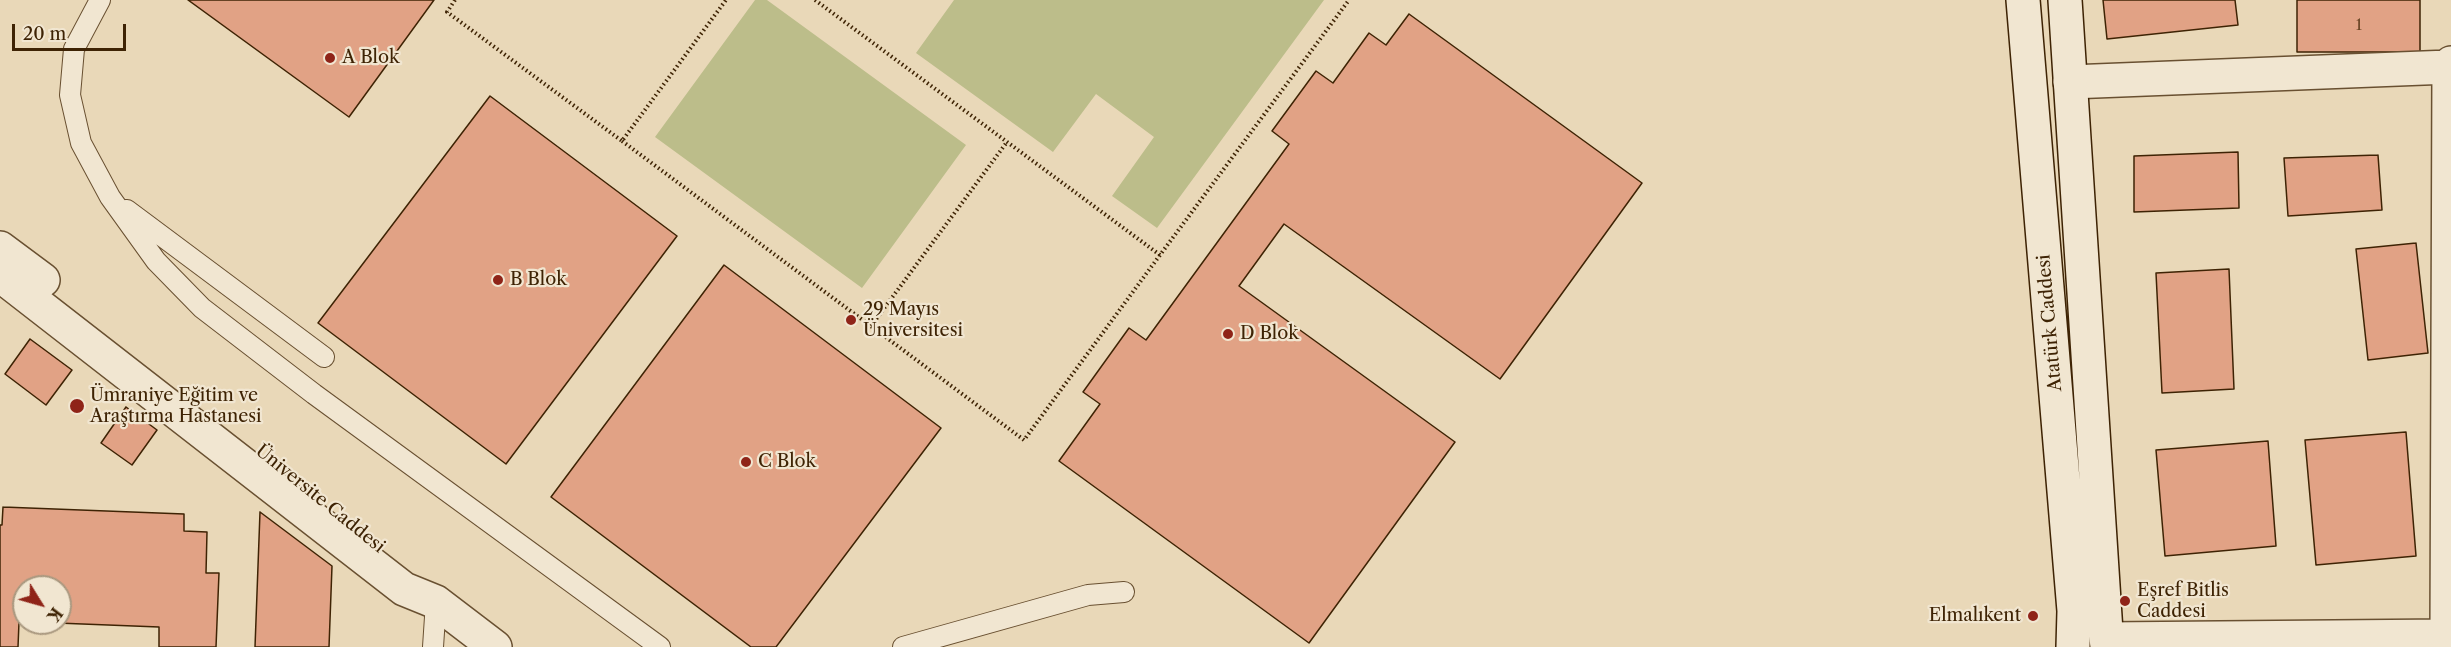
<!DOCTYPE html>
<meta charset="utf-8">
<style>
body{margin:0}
#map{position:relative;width:2451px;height:647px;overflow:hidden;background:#e9d8b8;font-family:"Libre Caslon Text",serif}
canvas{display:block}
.north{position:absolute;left:12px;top:575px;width:60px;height:60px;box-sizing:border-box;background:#f1e6d1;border:2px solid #a9987f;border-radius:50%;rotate:127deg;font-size:16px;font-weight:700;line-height:24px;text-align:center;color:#3e2304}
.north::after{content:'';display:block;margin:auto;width:21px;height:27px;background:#8f2418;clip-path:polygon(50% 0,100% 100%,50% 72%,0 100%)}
.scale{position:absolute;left:12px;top:24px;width:114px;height:27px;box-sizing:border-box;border:3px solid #3e2304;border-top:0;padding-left:8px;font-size:18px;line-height:21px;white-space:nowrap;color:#3e2304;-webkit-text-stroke:4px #f1e6d1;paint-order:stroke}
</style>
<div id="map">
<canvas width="2451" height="647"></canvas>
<div class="north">K</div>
<div class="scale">20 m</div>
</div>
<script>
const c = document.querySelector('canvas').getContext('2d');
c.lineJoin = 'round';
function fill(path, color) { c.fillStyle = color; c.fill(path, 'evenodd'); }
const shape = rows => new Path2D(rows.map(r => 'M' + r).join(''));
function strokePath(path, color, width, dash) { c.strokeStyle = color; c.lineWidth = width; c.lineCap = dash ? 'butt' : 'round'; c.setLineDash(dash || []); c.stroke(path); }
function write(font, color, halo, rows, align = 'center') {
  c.font = font + ' "Libre Caslon Text",serif'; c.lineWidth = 4.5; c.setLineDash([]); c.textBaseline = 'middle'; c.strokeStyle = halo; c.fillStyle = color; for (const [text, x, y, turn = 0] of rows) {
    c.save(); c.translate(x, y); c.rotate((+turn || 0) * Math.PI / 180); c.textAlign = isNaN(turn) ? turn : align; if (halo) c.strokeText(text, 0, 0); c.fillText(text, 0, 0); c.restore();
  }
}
const green = shape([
 [755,0,767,0,966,145,862,288,655,137],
 [954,0,1324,0,1157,228,1112,196,1154,137,1096,94,1053,152,916,53]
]);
const building = shape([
 [188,0,434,0,349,117,188,0],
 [2103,0,2235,0,2238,25,2107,39,2103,0],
 [2297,0,2420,0,2420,52,2297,52,2297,0],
 [1409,14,1642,183,1500,379,1284,224,1239,286,1455,442,1309,643,1059,461,1100,404,1083,392,1129,328,1146,340,1289,144,1272,131,1316,71,1333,83,1369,33,1386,45,1409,14],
 [490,96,677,236,506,464,318,323,490,96],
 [2238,152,2239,208,2134,212,2134,156,2238,152],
 [2378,155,2382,210,2288,216,2284,158,2378,155],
 [2416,243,2428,353,2368,360,2356,249,2416,243],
 [724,265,941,428,776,647,751,647,551,497,724,265],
 [2229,269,2234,389,2162,393,2156,273,2229,269],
 [30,339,72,370,46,405,5,374,30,339],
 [126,407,157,430,132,465,101,443,126,407],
 [2406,432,2416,556,2316,565,2305,440,2406,432],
 [2268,441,2276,546,2165,556,2156,450,2268,441],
 [3,507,184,514,184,531,207,532,206,573,219,573,216,647,159,647,159,627,57,623,60,623,60,587,24,587,24,622,19,622,18,647,0,647,0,525,2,525,3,507],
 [260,512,332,566,329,647,255,647,260,512]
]);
const path = shape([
 [455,0,447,12,622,141,726,0],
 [815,0,1160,255,1349,0],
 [622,141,1024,440,1160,255],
 [871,326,1007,142]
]);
const lane = shape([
 [100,0,74,49,70,95,81,143,110,197,156,261,202,308,314,394,660,647],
 [127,210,324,357],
 [433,647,436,602],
 [903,647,1088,595,1124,592]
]);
const street = shape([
 [2070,82,2449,67],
 [0,248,43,280],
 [0,275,404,589,436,602,495,647],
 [2106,639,2447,636,2449,67,2451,63]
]);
const secondary = shape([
 [2023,0,2074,611,2073,647],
 [2065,0,2107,647]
]);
const markers = [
 [330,58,6,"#8f2418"],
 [498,280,6,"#8f2418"],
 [851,320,6,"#8f2418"],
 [1228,334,6,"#8f2418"],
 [77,406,8,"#8f2418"],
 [746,462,6,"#8f2418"],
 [2125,601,6,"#8f2418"],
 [2033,616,6,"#8f2418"]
];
const numberNames = [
 ["1",2359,26]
];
const poiNames = [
 ["A Blok",342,58],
 ["B Blok",510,280],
 ["29 Mayıs",863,310],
 ["Üniversitesi",863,331],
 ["D Blok",1240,334],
 ["Ümraniye Eğitim ve",90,396],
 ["Araştırma Hastanesi",90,417],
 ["C Blok",758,462],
 ["Eşref Bitlis",2137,591],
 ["Caddesi",2137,612],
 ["Elmalıkent",2021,616,"right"]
];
const streetNames = [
 ["Atatürk Caddesi",2050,323,-95],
 ["Üniversite Caddesi",320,499,39]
];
fill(green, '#bcbd8a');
fill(building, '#e1a285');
strokePath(building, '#3e2304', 1.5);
strokePath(lane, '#695031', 22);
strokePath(street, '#695031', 36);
strokePath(secondary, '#3e2304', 36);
strokePath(path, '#3e2304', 4, [1.5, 3]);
strokePath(lane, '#f1e6d1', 20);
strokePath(street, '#f1e6d1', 33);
strokePath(secondary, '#f1e6d1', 33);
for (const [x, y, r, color] of markers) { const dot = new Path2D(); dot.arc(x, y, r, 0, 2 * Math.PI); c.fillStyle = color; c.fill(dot); strokePath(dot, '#f1e6d1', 2); }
write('15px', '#674324', null, numberNames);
write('18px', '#3e2304', '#f1e6d1', poiNames, 'left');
write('18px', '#3e2304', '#f1e6d1', streetNames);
</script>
